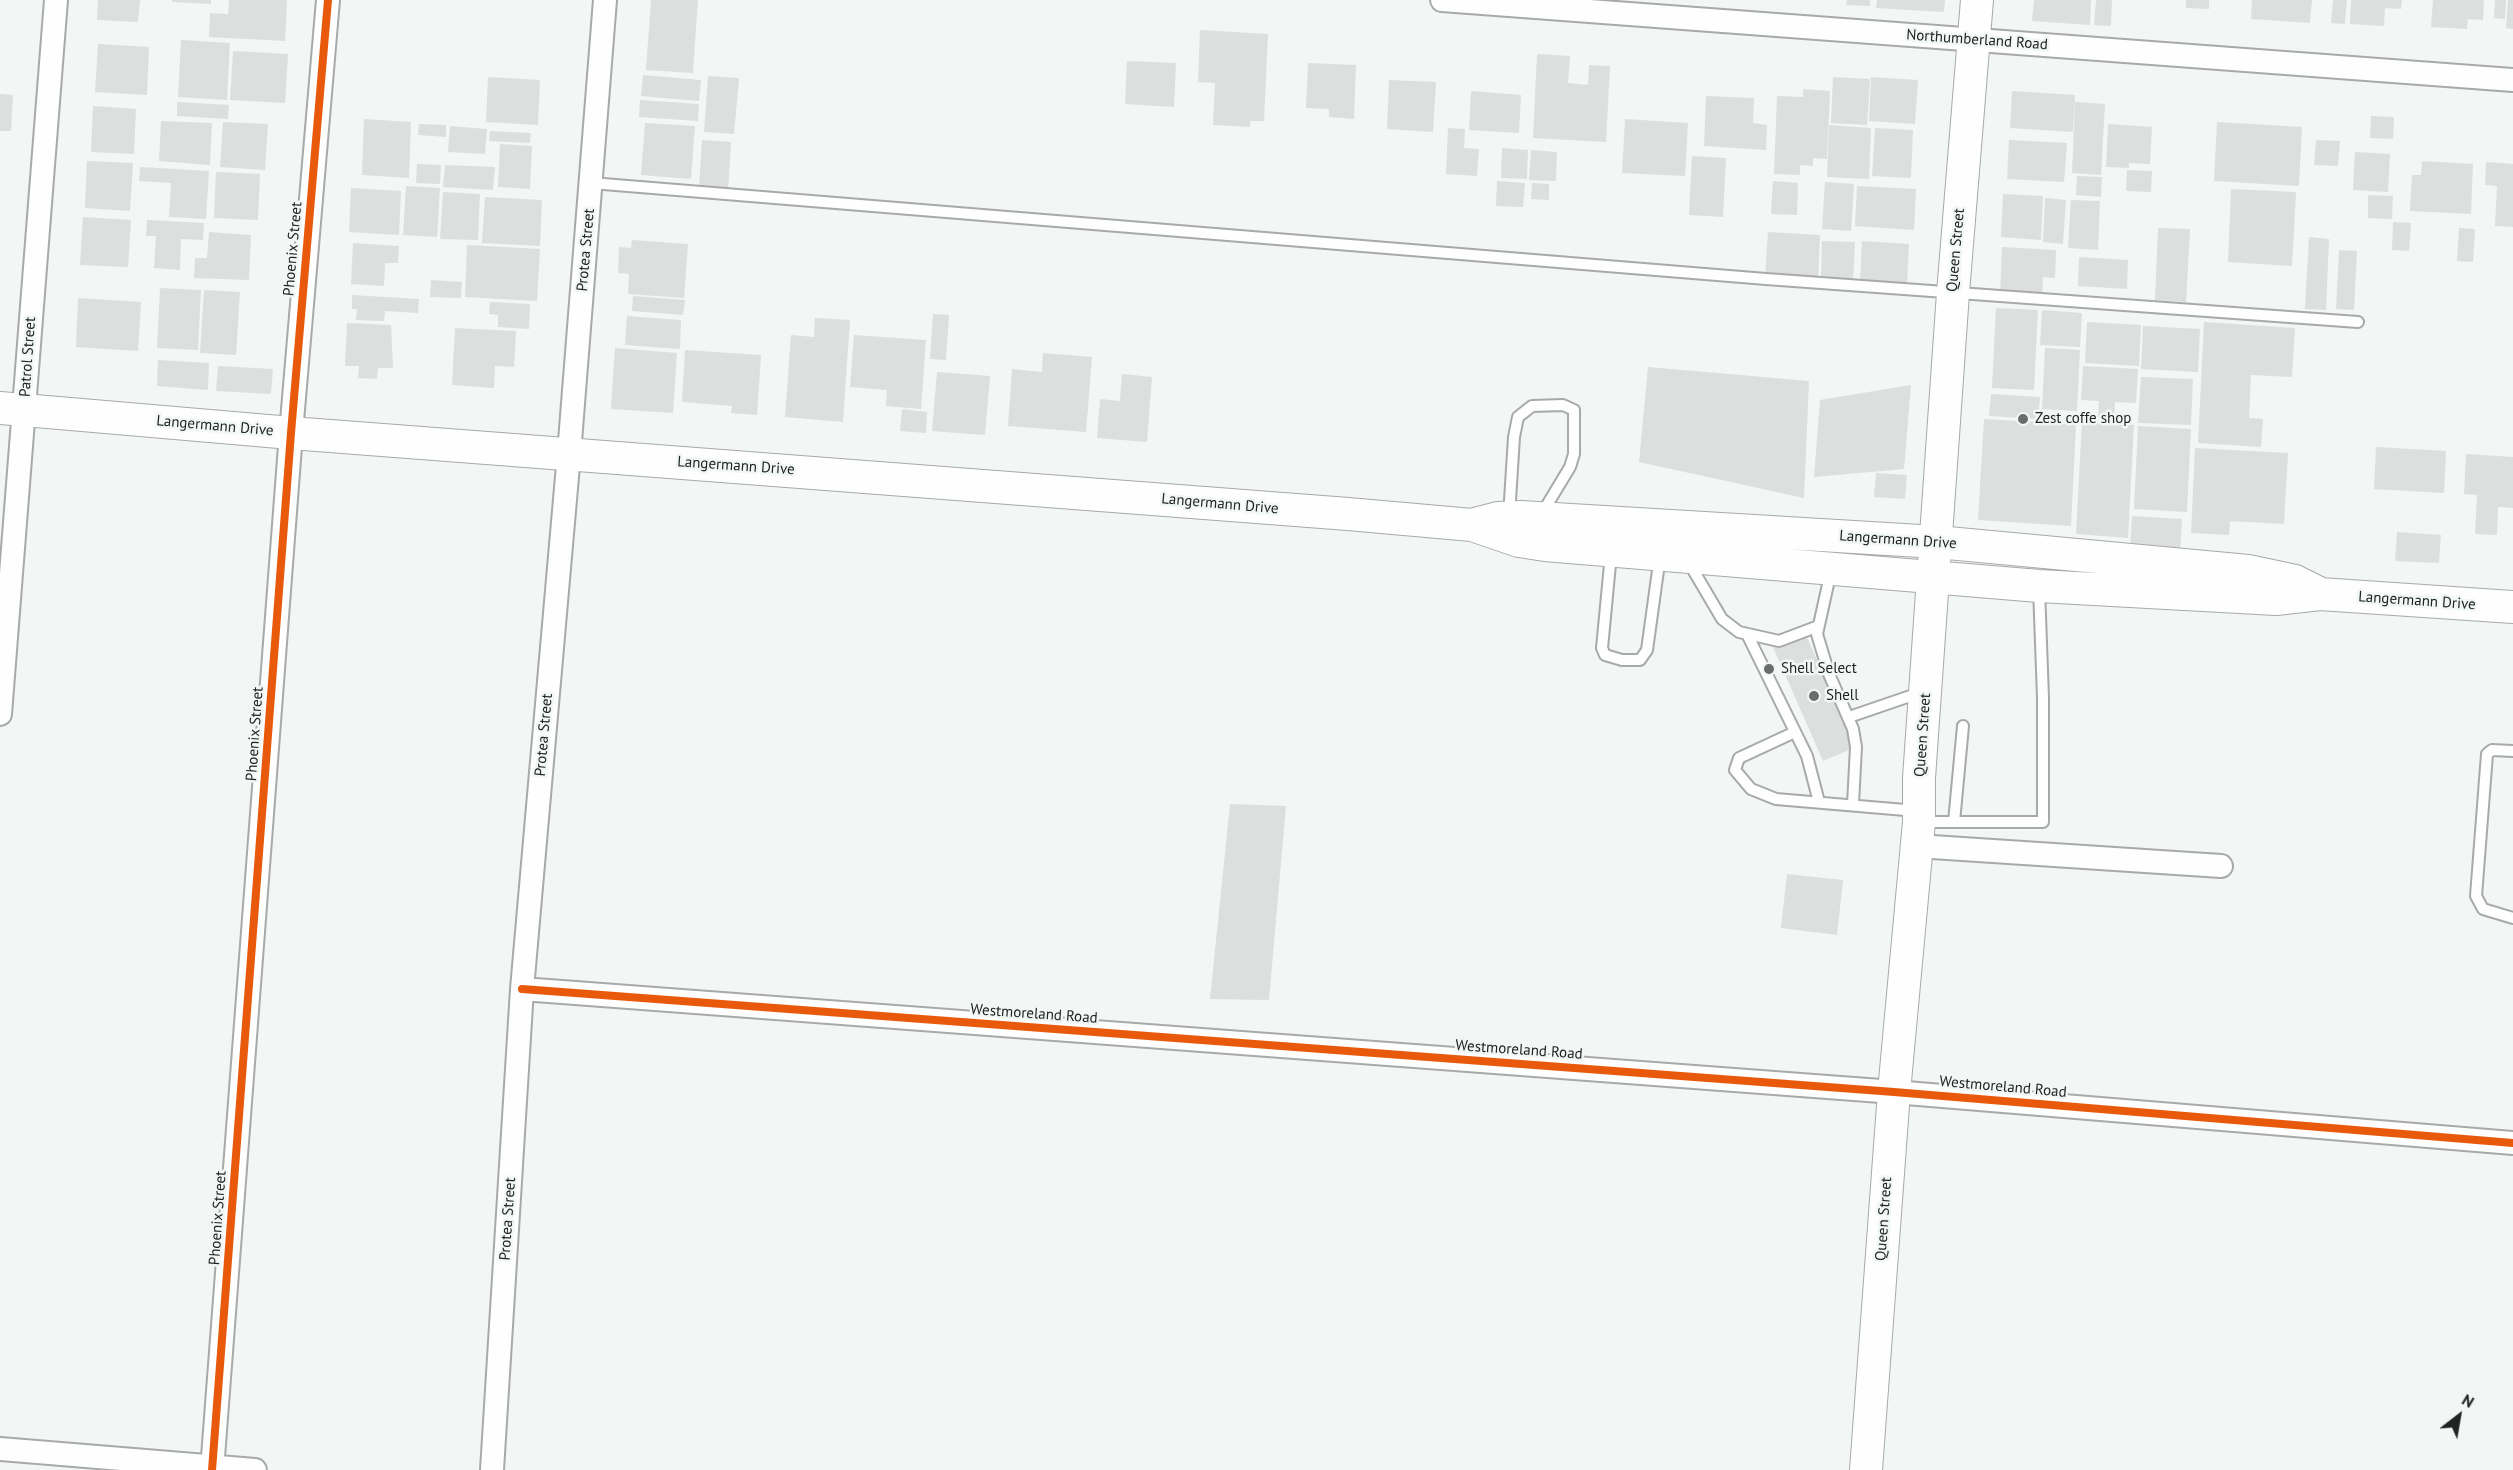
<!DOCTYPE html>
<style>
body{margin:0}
#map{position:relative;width:2513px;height:1470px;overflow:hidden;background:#f2f6f4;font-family:"PT Sans",sans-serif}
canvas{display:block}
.north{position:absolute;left:2429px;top:1386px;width:60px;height:60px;-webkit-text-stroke:4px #f1f7f4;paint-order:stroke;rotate:31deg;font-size:16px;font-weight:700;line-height:24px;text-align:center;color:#212322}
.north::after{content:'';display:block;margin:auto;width:21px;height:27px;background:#212322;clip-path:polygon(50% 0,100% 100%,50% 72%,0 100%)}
</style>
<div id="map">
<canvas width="2513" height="1470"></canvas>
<div class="north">N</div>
</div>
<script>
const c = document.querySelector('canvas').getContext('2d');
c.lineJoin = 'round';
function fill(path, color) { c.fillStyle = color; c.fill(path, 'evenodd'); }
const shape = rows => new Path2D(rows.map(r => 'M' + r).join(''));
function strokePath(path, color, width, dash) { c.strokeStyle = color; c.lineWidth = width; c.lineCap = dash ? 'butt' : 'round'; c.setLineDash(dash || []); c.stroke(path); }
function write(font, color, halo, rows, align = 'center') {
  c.font = font + ' "PT Sans",sans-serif'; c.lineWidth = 5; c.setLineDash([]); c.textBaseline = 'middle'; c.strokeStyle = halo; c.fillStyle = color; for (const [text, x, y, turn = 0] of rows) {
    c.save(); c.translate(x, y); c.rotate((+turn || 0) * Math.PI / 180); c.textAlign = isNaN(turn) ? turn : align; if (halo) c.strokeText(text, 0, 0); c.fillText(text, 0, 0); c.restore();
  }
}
const building = shape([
 [98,0,140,0,138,22,97,20],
 [172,0,211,0,211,4,172,2],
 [229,0,287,0,285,41,209,37,210,13,228,14],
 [651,0,698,0,693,73,646,70],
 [1847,0,1870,0,1870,6,1846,5],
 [1877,0,1945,0,1944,12,1876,8],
 [2034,0,2091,0,2090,25,2032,21],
 [2096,0,2112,0,2111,26,2094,25],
 [2186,0,2209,0,2209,9,2186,8],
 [2252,0,2312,0,2310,23,2251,19],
 [2333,0,2347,0,2345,24,2331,23],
 [2351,0,2402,0,2401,9,2385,8,2384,26,2350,24],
 [2433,0,2484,0,2483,20,2468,19,2467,29,2431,27],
 [2495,0,2506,0,2505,19,2494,18],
 [2508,0,2513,0,2513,29,2506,28],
 [1200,30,1268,34,1264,121,1250,121,1250,127,1213,125,1215,83,1198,82],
 [181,40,230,43,227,100,178,97],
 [98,44,149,47,147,95,95,92],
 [233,51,288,54,285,103,230,100],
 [1537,54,1570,56,1568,83,1588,85,1589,65,1610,66,1606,142,1533,138],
 [1127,61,1176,63,1174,107,1125,104],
 [1308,63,1356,65,1354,119,1329,117,1329,109,1306,108],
 [643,75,701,80,699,101,641,96],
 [708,76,739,78,734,134,704,132],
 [488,77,540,80,538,125,486,122],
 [1833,77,1870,79,1867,125,1831,123],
 [1871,77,1918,80,1915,124,1869,121],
 [1389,80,1436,82,1433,132,1387,129],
 [1803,89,1830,91,1827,159,1813,158,1813,166,1800,165,1800,175,1774,174,1777,96,1803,97],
 [1471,91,1521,95,1519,133,1469,130],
 [2012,91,2075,95,2073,132,2010,128],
 [0,94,13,95,11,131,0,131],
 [1706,96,1754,98,1753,123,1767,125,1766,150,1704,146],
 [640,100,699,104,698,121,639,117],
 [177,102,229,105,228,119,177,116],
 [2075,102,2105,104,2101,175,2072,173],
 [93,106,136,109,134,154,91,152],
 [2371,116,2394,117,2393,139,2370,138],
 [364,119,411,122,409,178,362,175],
 [1625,119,1688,123,1685,176,1622,173],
 [161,121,212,123,210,165,159,161],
 [223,122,268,124,265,170,220,167],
 [2217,122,2302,127,2299,186,2214,181],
 [645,123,695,126,691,179,641,175],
 [419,124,446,125,446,137,418,135],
 [2108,124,2152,127,2150,164,2129,163,2129,168,2106,167],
 [1829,125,1871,128,1869,179,1827,177],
 [450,126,487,129,485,154,448,152],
 [1448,128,1465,129,1464,148,1479,149,1477,176,1446,174],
 [1875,128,1913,130,1911,178,1872,176],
 [490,131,531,133,530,143,489,141],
 [702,140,731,142,728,192,699,190],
 [2009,140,2067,143,2064,182,2007,179],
 [2316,140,2340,141,2338,166,2314,165],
 [500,144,532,146,530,189,498,187],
 [1502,148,1528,150,1527,179,1501,178],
 [1531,150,1557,152,1556,181,1529,180],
 [2355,152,2390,154,2388,192,2353,190],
 [1692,156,1726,158,1723,217,1689,215],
 [87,161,133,163,130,211,85,208],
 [2422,161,2473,164,2471,214,2410,211,2412,175,2421,175],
 [2486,162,2513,164,2513,227,2495,226,2497,186,2485,185],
 [417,164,441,165,440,184,416,183],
 [445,165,495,167,493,190,443,187],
 [140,167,209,171,206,219,169,217,171,183,139,181],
 [2127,170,2152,171,2151,192,2126,191],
 [216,172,260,174,258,220,214,218],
 [2077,176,2102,177,2101,197,2076,195],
 [1497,181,1525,183,1523,207,1496,206],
 [1773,181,1798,183,1797,215,1771,214],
 [1825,182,1854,184,1851,231,1822,229],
 [1532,183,1549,184,1549,200,1531,199],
 [406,186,440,188,437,237,403,235],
 [1857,186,1916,189,1914,230,1855,226],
 [351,188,401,191,399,235,349,232],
 [2231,189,2296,192,2292,266,2228,262],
 [443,192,480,194,478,240,440,239],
 [2003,194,2043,196,2041,240,2001,237],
 [2368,195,2393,196,2392,219,2368,218],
 [485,197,542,200,540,246,482,243],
 [2045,198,2066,200,2063,244,2043,242],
 [2071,200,2100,201,2098,250,2068,248],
 [83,217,131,220,128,267,80,265],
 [147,220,204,223,203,240,181,239,180,270,154,268,156,236,146,236],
 [2393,222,2411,223,2409,251,2392,250],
 [2158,228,2190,229,2186,302,2155,300],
 [2459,228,2475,229,2473,262,2457,261],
 [209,232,251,235,249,280,194,278,195,258,207,258],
 [1768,232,1820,235,1818,281,1765,278],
 [2309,237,2329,239,2326,310,2305,309],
 [632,240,688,244,684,298,628,294,629,274,618,273,619,247,631,248],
 [1822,241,1855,242,1853,280,1821,278],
 [1862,241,1909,244,1907,285,1860,283],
 [353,243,399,246,398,263,385,263,384,286,351,284],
 [467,245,540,249,537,301,465,297],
 [2002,247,2056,250,2055,278,2043,277,2042,297,2000,295],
 [2339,250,2357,251,2354,310,2336,309],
 [2079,257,2128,260,2127,289,2078,286],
 [431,280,462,282,461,298,430,297],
 [160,288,201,290,198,350,157,348],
 [204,290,240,292,236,355,200,353],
 [352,295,419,299,418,313,385,311,384,321,356,320,357,309,352,309],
 [633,296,685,300,683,315,632,311],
 [78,298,141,302,138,351,76,347],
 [490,302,530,304,529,329,498,327,498,315,489,314],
 [1996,308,2038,310,2034,390,1992,388],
 [2042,310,2082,313,2080,347,2040,345],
 [933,314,949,315,946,360,930,359],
 [627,316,681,320,680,349,625,345],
 [815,318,850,320,843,422,785,417,791,335,814,337],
 [2087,322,2141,325,2139,366,2085,363],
 [2204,322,2295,328,2292,377,2251,375,2249,418,2263,419,2261,447,2198,443],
 [347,323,391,325,393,368,378,368,377,379,358,378,359,366,345,366],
 [2143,326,2200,329,2198,372,2141,369],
 [455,328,516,331,514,367,495,366,494,388,452,385],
 [854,335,926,340,921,409,886,406,887,390,850,387],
 [615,348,677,353,673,413,611,409],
 [2045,348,2080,350,2077,411,2042,409],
 [685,350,761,355,757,415,731,413,732,406,682,402],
 [1043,353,1092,357,1086,432,1008,426,1012,369,1042,372],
 [158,360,209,363,208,390,157,386],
 [218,366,273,369,271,394,216,391],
 [2083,366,2138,369,2136,403,2115,402,2114,419,2098,418,2099,401,2081,400],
 [1648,367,1809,381,1804,498,1639,462],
 [937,372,990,376,985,435,932,431],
 [1122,374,1152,377,1147,442,1097,438,1100,399,1120,401],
 [2141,377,2193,379,2191,425,2138,423],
 [1911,385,1904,469,1814,477,1820,400],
 [1991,394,2040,397,2038,419,1989,416],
 [902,409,927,412,926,433,900,431],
 [1984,419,2076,424,2071,526,1978,520],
 [2082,422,2134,425,2128,538,2076,534],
 [2138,426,2191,429,2187,512,2134,509],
 [2376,447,2446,451,2444,493,2374,489],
 [2195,448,2288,453,2284,524,2230,521,2229,535,2191,533],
 [2466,454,2513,457,2513,508,2498,507,2497,535,2475,534,2477,495,2464,494],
 [1876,473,1907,475,1905,499,1874,497],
 [2132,516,2182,519,2180,552,2130,549],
 [2397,532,2441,535,2439,563,2395,561],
 [1805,633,1856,747,1823,761,1773,647],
 [1230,804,1286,806,1269,1000,1210,999],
 [1787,874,1843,880,1837,935,1781,928]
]);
const lane = shape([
 [591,183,1766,279,2358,322],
 [1509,516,1514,437,1518,417,1532,406,1563,405,1574,410,1574,454,1570,467,1541,515],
 [1611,554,1602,648,1605,655,1622,660,1640,660,1647,650,1660,556],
 [1689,563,1722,619,1739,632,1779,641,1816,627],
 [1831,571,1817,634,1829,674,1853,729,1856,747,1853,804],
 [1748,636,1807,756,1819,802],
 [1849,717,1922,692],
 [1795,732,1739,758,1735,770,1751,789,1776,799,1917,811],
 [2513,751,2492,750,2487,754,2476,896,2483,909,2513,918],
 [1922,822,2043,822,2043,698,2039,588],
 [1954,822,1963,726]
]);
const street = shape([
 [1442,0,2513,80],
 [0,714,56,0],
 [1917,846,2221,866],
 [522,989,1894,1092,2513,1143],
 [0,1449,255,1470],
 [212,1470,291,433,328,0],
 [492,1470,522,989,569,454,605,0]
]);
const secondary = shape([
 [0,408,291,433,1348,514,1472,525,1519,541,1545,545,2039,586,2276,599,2320,594,2513,607],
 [1475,524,1498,518,1521,517,1937,542,2248,571,2295,581,2319,593],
 [1866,1470,1894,1092,1919,822,1919,778,1953,293,1977,0]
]);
const cycleway = shape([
 [522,989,1894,1092,2513,1143],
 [212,1470,291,433,328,0]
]);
const markers = [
 [2023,419,6,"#6a6d6c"],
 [1769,669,6,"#6a6d6c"],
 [1814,696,6,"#6a6d6c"]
];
const streetNames = [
 ["Northumberland Road",1977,40,4],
 ["Phoenix Street",293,249,-85],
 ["Protea Street",586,250,-85],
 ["Queen Street",1956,250,-85],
 ["Patrol Street",28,357,-86],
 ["Langermann Drive",215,426,5],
 ["Langermann Drive",736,466,4],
 ["Langermann Drive",1220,504,5],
 ["Langermann Drive",1898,540,4],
 ["Langermann Drive",2417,601,4],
 ["Phoenix Street",255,734,-86],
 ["Protea Street",544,735,-85],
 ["Queen Street",1923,735,-86],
 ["Westmoreland Road",1034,1014,4],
 ["Westmoreland Road",1519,1050,4],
 ["Westmoreland Road",2003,1087,5],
 ["Phoenix Street",218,1218,-86],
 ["Protea Street",508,1219,-86],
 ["Queen Street",1884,1219,-86]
];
const poiNames = [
 ["Zest coffe shop",2035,419],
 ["Shell Select",1781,669],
 ["Shell",1826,696]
];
fill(building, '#dcdfdd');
strokePath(lane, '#a7aaa9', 14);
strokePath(street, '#a7aaa9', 26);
strokePath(secondary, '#a7aaa9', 34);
strokePath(lane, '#fdfefd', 10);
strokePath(street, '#fdfefd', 22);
strokePath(secondary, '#fdfefd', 32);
strokePath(cycleway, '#e8590c', 8);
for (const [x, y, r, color] of markers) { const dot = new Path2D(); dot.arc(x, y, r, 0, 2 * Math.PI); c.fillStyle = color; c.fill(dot); strokePath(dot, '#f1f7f4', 2); }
write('15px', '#212322', '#f1f7f4', streetNames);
write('15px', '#212322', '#f1f7f4', poiNames, 'left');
</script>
